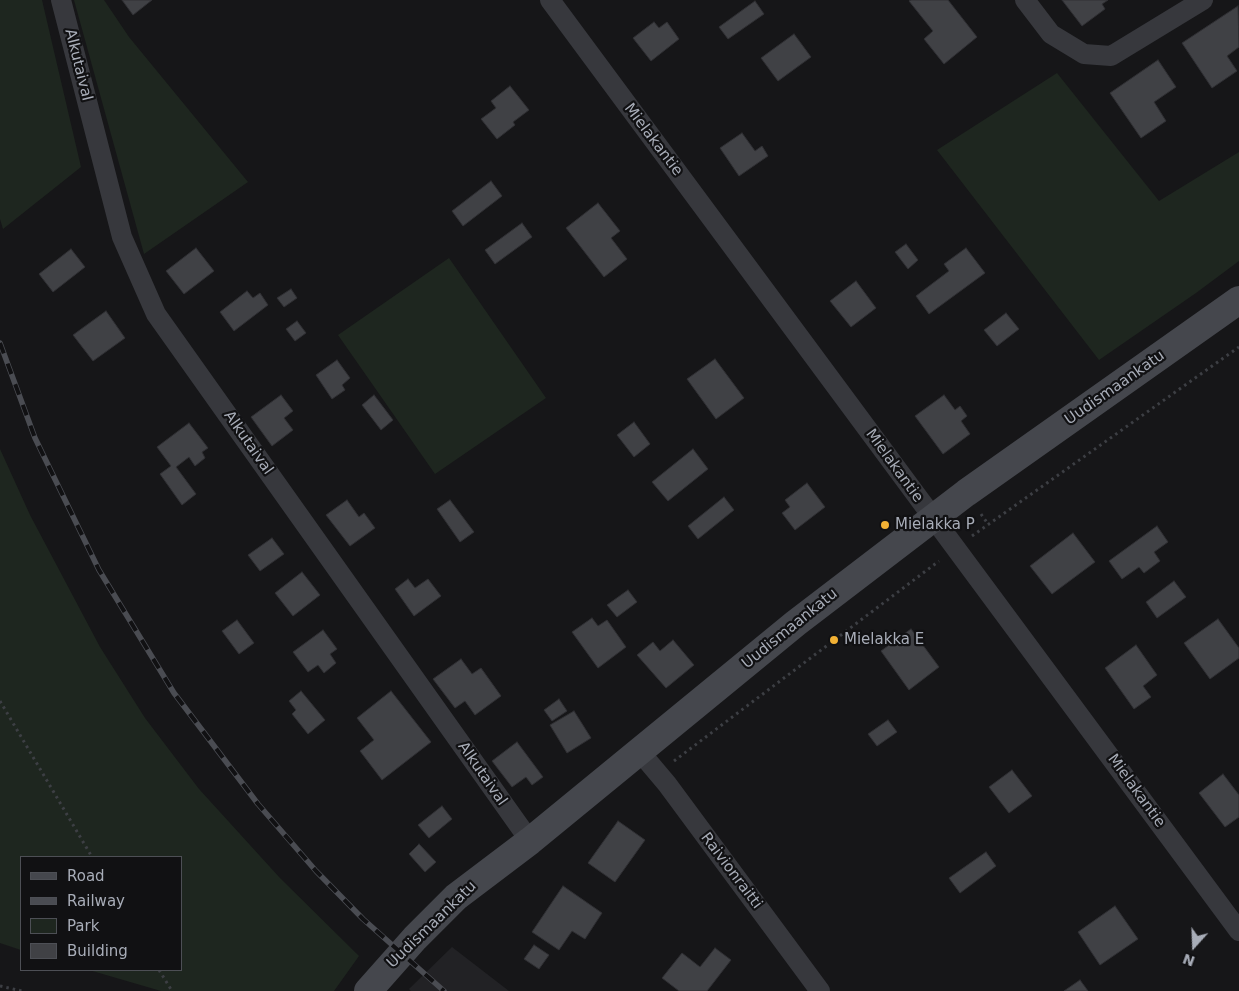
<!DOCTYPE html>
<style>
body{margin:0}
#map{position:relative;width:1239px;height:991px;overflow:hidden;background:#161618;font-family:"DejaVu Sans",sans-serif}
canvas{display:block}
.legend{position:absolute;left:20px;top:856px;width:162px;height:115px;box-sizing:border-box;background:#111113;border:1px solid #4d4f55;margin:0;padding:6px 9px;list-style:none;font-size:15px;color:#a8adb8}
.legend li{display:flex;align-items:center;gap:10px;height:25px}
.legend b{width:25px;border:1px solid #4d4f55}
.north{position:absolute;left:1169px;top:921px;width:50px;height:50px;-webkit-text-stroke:4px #111113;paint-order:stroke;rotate:200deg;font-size:14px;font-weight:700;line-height:20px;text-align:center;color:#a8adb8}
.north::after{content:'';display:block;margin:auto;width:18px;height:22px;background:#a8adb8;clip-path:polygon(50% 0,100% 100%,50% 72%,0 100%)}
</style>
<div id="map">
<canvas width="1239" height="991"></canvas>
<ul class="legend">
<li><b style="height:6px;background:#45474d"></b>Road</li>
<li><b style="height:6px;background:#4a4c52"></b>Railway</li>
<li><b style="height:14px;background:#1e261f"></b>Park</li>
<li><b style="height:14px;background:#404145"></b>Building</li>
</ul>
<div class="north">N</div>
</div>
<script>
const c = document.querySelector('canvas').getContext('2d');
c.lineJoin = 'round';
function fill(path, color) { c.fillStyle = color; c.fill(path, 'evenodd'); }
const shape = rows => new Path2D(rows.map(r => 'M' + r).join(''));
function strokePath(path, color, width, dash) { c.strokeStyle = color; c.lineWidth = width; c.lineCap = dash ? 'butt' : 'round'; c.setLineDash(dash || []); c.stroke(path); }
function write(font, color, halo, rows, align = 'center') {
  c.font = font + ' "DejaVu Sans",sans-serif'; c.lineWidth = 4.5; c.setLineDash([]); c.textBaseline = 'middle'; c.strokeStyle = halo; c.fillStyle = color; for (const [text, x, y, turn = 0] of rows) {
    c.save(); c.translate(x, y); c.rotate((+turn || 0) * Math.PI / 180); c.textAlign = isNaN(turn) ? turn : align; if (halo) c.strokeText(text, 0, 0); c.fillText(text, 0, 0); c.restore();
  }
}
const built = shape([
 [452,947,509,991,411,991,409,989]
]);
const green = shape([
 [0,0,42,0,81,167,3,229,0,219],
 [74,0,104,0,129,37,248,182,144,254],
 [1057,73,1159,201,1239,152,1239,261,1196,293,1099,360,937,150],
 [449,258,546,398,435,474,338,335],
 [0,449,30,515,100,647,145,718,199,789,280,878,359,956,334,991,161,991,89,970,181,970,181,857,21,857,21,950,0,943]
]);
const building = shape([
 [122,0,152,0,133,15,122,0],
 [911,0,948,0,977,37,944,64,924,39,933,31,909,1,911,0],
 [1062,0,1108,0,1102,4,1105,9,1082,26,1062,0],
 [755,1,764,14,728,39,719,27,755,1],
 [1238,6,1239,47,1227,56,1237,71,1212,88,1182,43,1238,6],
 [654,22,659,28,667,22,679,39,651,61,633,38,654,22],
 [794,34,811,57,778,81,761,58,794,34],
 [1158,60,1176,87,1154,102,1166,121,1141,138,1110,93,1158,60],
 [510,86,529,110,513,122,515,125,497,139,481,119,496,108,491,101,510,86],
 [742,133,755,151,762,146,768,156,739,176,720,148,742,133],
 [491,181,502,196,463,226,452,211,491,181],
 [598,203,620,231,611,238,627,259,604,277,566,228,598,203],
 [522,223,532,237,495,264,485,250,522,223],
 [906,244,918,260,908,269,895,252,906,244],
 [196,248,214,271,184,294,166,271,196,248],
 [966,248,985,273,929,314,916,296,949,271,944,264,966,248],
 [71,249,85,267,53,292,39,274,71,249],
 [856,281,876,308,851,327,830,301,856,281],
 [291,289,297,298,284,307,277,298,291,289],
 [247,291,253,298,260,293,268,305,234,331,220,312,247,291],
 [106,311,125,338,93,361,73,335,106,311],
 [1006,313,1019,329,997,346,984,330,1006,313],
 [297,321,306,333,295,341,286,329,297,321],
 [715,359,744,398,716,419,687,379,715,359],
 [337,360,350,378,342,385,345,390,332,399,316,375,337,360],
 [281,395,293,411,284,418,293,430,272,446,251,417,281,395],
 [374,395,393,420,381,430,362,405,374,395],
 [944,395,955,410,960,406,967,416,961,421,970,434,943,454,915,416,944,395],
 [634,422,650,444,634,457,617,435,634,422],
 [189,423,208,448,202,452,205,458,195,466,189,457,176,467,196,494,182,505,160,474,171,466,157,447,189,423],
 [693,449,708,469,668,501,652,482,693,449],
 [807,483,825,507,795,530,782,513,790,507,785,500,807,483],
 [724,497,734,510,698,539,688,526,724,497],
 [347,500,359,517,364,513,375,528,350,546,326,515,347,500],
 [450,500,474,532,460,542,437,509,450,500],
 [1157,526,1168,542,1154,552,1160,561,1144,573,1139,567,1122,579,1109,561,1157,526],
 [1073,533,1095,562,1052,594,1030,566,1073,533],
 [272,538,284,554,260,571,248,555,272,538],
 [302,572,320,595,293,616,275,593,302,572],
 [408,579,415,588,428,579,441,596,414,616,395,589,408,579],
 [1174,581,1186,597,1157,618,1146,602,1174,581],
 [628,590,637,602,617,617,607,605,628,590],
 [592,618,598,626,607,620,626,647,598,668,572,632,592,618],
 [1218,619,1239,648,1239,658,1210,679,1184,643,1218,619],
 [237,620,254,643,239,654,222,631,237,620],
 [911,629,939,667,909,690,881,651,911,629],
 [323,630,337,649,330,654,336,663,324,673,318,665,308,672,293,652,323,630],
 [673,640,694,665,666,688,637,655,653,642,660,651,673,640],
 [1136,645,1157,675,1143,686,1151,697,1134,709,1105,668,1136,645],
 [461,659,472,674,481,668,501,696,475,715,465,701,455,708,433,679,461,659],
 [301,691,325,720,308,734,292,714,296,710,289,701,301,691],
 [391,691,431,742,382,780,360,751,374,740,357,718,391,691],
 [559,699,567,711,552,721,544,710,559,699],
 [574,711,591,738,567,753,550,725,574,711],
 [888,720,897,732,877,746,868,734,888,720],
 [517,742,543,777,532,785,526,777,512,787,492,761,517,742],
 [1012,770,1032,796,1009,813,989,787,1012,770],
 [1223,774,1239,795,1239,817,1225,827,1199,793,1223,774],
 [442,806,452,819,429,838,418,825,442,806],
 [618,821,645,840,615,882,588,863,618,821],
 [419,844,436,862,425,872,409,854,419,844],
 [986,852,996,866,960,893,949,878,986,852],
 [563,886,602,913,585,939,572,931,559,950,532,932,563,886],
 [1115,906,1138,939,1100,965,1078,932,1115,906],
 [534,945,549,955,539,969,524,959,534,945],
 [715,948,731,960,707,991,679,991,662,978,682,953,700,967,715,948],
 [1080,980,1088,991,1064,991,1080,980]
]);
const path = shape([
 [981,514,988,524],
 [972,536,1239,347],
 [0,701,92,857],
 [674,761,939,561],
 [159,970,172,991],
 [0,986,22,991]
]);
const street = shape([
 [61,0,122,237,156,314,530,841],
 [550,0,1239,931],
 [1025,0,1051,34,1084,54,1111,56,1203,0],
 [640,752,667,784,820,991]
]);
const secondary = shape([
 [368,991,415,938,456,897,530,841,796,623,966,493,1239,300]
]);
const rail = shape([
 [0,343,35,438,99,570,174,693,258,804,316,871,363,919,444,991]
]);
const markers = [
 [885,525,5,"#f2b134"],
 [834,640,5,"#f2b134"]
];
const streetNames = [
 ["Alkutaival",78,65,76],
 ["Mielakantie",653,140,53],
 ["Uudismaankatu",1115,388,-35],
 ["Alkutaival",248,443,55],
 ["Mielakantie",894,466,54],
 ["Uudismaankatu",790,629,-39],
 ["Alkutaival",482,774,55],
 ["Mielakantie",1136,791,54],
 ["Raivionraitti",731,871,53],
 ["Uudismaankatu",432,925,-44]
];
const poiNames = [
 ["Mielakka P",895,525],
 ["Mielakka E",844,640]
];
fill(built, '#222225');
fill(green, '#1e261f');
fill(building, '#404145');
strokePath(building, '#303034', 1);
strokePath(path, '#3d3f44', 3, [2.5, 4]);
strokePath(street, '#37383d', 20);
strokePath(secondary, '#45474d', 28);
strokePath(rail, '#4a4c52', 5.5);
strokePath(rail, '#111113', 4, [11]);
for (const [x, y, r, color] of markers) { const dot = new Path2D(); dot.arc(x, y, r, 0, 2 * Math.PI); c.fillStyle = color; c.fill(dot); strokePath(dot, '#111113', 2); }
write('15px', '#a8adb8', '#111113', streetNames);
write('15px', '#a8adb8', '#111113', poiNames, 'left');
</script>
